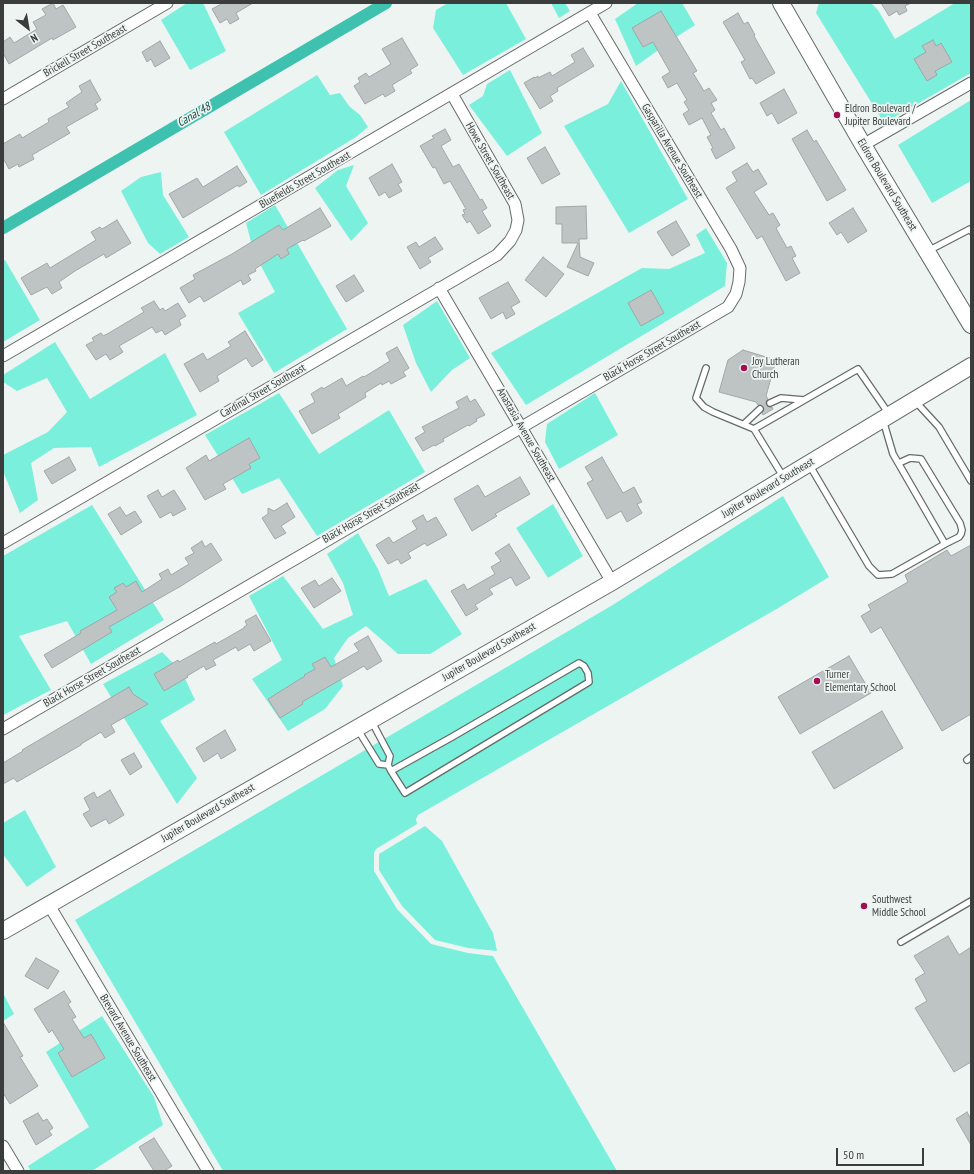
<!DOCTYPE html>
<style>
body{margin:0}
#map{position:relative;width:974px;height:1174px;overflow:hidden;background:#edf4f2;font-family:"PT Sans Narrow",sans-serif}
canvas{display:block}
.frame{position:absolute;inset:0;border:4px solid #3b3d3d;pointer-events:none}
.north{position:absolute;left:8px;top:8px;width:40px;height:40px;-webkit-text-stroke:3px #edf4f2;paint-order:stroke;rotate:149deg;font-size:11px;font-weight:700;line-height:16px;text-align:center;color:#3b3d3d}
.north::after{content:'';display:block;margin:auto;width:14px;height:18px;background:#3b3d3d;clip-path:polygon(50% 0,100% 100%,50% 72%,0 100%)}
.scale{position:absolute;left:836px;top:1148px;width:88px;height:18px;box-sizing:border-box;border:2px solid #3b3d3d;border-top:0;padding-left:5px;font-size:12px;line-height:14px;white-space:nowrap;color:#3b3d3d;-webkit-text-stroke:3px #edf4f2;paint-order:stroke}
</style>
<div id="map">
<canvas width="974" height="1174"></canvas>
<div class="frame"></div>
<div class="north">N</div>
<div class="scale">50 m</div>
</div>
<script>
const c = document.querySelector('canvas').getContext('2d');
c.lineJoin = 'round';
function fill(path, color) { c.fillStyle = color; c.fill(path, 'evenodd'); }
const shape = rows => new Path2D(rows.map(r => 'M' + r).join(''));
function strokePath(path, color, width, dash) { c.strokeStyle = color; c.lineWidth = width; c.lineCap = dash ? 'butt' : 'round'; c.setLineDash(dash || []); c.stroke(path); }
function write(font, color, halo, rows, align = 'center') {
  c.font = font + ' "PT Sans Narrow",sans-serif'; c.lineWidth = 3.5; c.setLineDash([]); c.textBaseline = 'middle'; c.strokeStyle = halo; c.fillStyle = color; for (const [text, x, y, turn = 0] of rows) {
    c.save(); c.translate(x, y); c.rotate((+turn || 0) * Math.PI / 180); c.textAlign = isNaN(turn) ? turn : align; if (halo) c.strokeText(text, 0, 0); c.fillText(text, 0, 0); c.restore();
  }
}
const green = shape([
 [187,3,203,3,226,51,190,70,161,20],
 [448,3,506,3,526,39,463,75,433,28,436,10],
 [551,3,565,3,570,11,559,18],
 [638,3,682,3,695,25,678,36,636,66,615,19],
 [819,3,871,3,878,10,895,39,955,3,971,3,971,73,884,123,816,13],
 [510,70,542,133,507,156,469,105,483,96,487,84],
 [317,75,330,95,340,93,349,106,360,115,368,127,356,137,261,195,224,132],
 [621,81,688,199,629,233,564,126,608,104],
 [971,100,971,181,932,203,898,145],
 [354,165,346,186,368,223,351,241,315,188,338,170],
 [161,172,163,195,189,237,160,254,148,243,121,191,141,177],
 [275,205,347,329,274,373,238,313,275,292,254,253,246,223],
 [706,228,727,263,725,286,526,405,491,353,642,268,669,269,705,253,696,235],
 [5,260,40,320,3,342,3,261],
 [437,301,470,358,452,370,431,392,416,363,403,325],
 [55,342,90,399,165,353,197,415,99,467,91,447,54,448,31,463,38,500,20,513,3,471,3,455,48,432,67,412,47,378,17,391,3,382,3,375],
 [279,393,319,454,389,410,425,472,317,536,279,478,242,494,205,435],
 [595,393,618,435,559,469,545,442,547,424],
 [783,496,829,577,780,607,418,815,416,819,417,824,376,849,374,853,374,871,397,909,431,944,468,953,493,956,617,1171,223,1171,75,920,611,606],
 [553,504,583,556,548,578,516,528],
 [92,505,164,620,91,664,67,621,19,636,51,690,3,715,3,556],
 [358,533,378,569,389,596,426,579,462,634,430,654,398,654,366,626,348,638,334,658,343,686,325,709,288,731,252,679,282,660,249,596,283,576,323,629,353,615,343,583,327,554],
 [162,652,182,672,195,700,160,721,197,778,177,804,103,684],
 [25,810,56,867,27,887,3,854,3,823],
 [425,826,442,841,493,933,497,951,468,948,435,940,402,906,379,870,379,854],
 [3,993,14,1014,3,1021],
 [102,1016,154,1097,163,1125,92,1171,31,1171,28,1166,89,1127,46,1052]
]);
const canal = shape([
 [3,228,386,3]
]);
const building = shape([
 [53,3,56,9,63,5,76,27,53,40,52,38,9,64,3,53,3,42,10,37,14,43,37,29,33,22,46,15,42,9,53,3],
 [223,3,253,3,236,13,239,19,230,24,227,19,220,23,212,9,223,3],
 [881,3,911,3,905,6,907,11,899,15,897,11,889,16,881,3],
 [661,11,697,71,693,73,704,91,709,88,717,100,711,103,715,110,711,113,721,130,724,128,735,148,716,159,711,149,713,148,707,137,711,135,702,118,689,125,683,114,689,110,684,102,687,100,677,83,668,88,662,77,670,72,653,42,643,47,632,28,661,11],
 [738,13,744,24,748,22,755,35,754,36,775,73,756,84,752,78,750,79,741,62,745,60,723,22,738,13],
 [402,38,418,65,410,70,412,73,392,85,395,91,385,97,383,94,365,104,354,86,360,82,358,78,366,73,369,77,391,64,382,49,402,38],
 [933,40,936,46,941,43,952,62,935,71,937,75,927,81,914,59,926,52,922,46,933,40],
 [160,41,170,58,155,67,151,59,147,62,142,52,160,41],
 [583,48,594,66,557,88,558,91,550,96,553,101,540,109,524,83,534,77,535,78,538,76,538,78,550,72,552,76,575,62,571,55,583,48],
 [90,80,101,100,95,104,98,109,66,127,70,133,32,155,34,159,19,167,18,164,9,169,3,158,3,144,20,134,22,138,49,122,48,119,69,107,66,103,82,92,79,86,90,80],
 [784,89,797,113,778,124,772,113,767,116,760,103,784,89],
 [445,129,451,140,441,146,453,167,459,164,480,200,482,199,487,208,482,211,491,226,478,234,470,221,467,223,462,215,465,214,463,210,466,209,450,181,444,184,435,167,433,168,420,146,434,138,432,136,445,129],
 [807,130,814,142,816,140,846,190,827,201,792,139,807,130],
 [545,147,560,174,542,184,527,158,545,147],
 [747,163,753,172,758,169,767,184,754,192,769,215,773,213,780,225,776,228,787,248,791,246,796,256,792,258,800,273,786,281,762,236,757,239,726,188,737,181,732,172,747,163],
 [392,164,402,182,398,184,402,191,389,198,385,192,379,196,369,178,392,164],
 [237,166,247,182,239,187,238,185,183,218,169,194,197,178,203,187,237,166],
 [586,206,587,239,579,239,580,257,594,263,588,276,567,267,578,243,562,243,562,224,556,224,556,207,586,206],
 [320,208,331,226,304,241,303,240,287,249,289,254,281,259,278,254,255,269,256,271,248,275,251,280,243,285,241,280,204,302,200,296,189,303,180,288,195,279,193,275,232,254,279,225,283,230,320,208],
 [853,208,867,231,848,243,841,232,837,235,829,223,853,208],
 [117,220,131,243,106,258,104,254,75,271,59,282,62,288,52,294,47,287,31,295,21,278,47,263,50,268,96,240,91,232,100,227,102,229,117,220],
 [676,221,690,245,672,256,657,232,676,221],
 [435,237,443,249,428,258,431,262,420,269,407,247,416,242,419,247,435,237],
 [543,257,564,274,546,297,525,280,543,257],
 [354,275,364,291,346,302,336,286,354,275],
 [508,282,520,302,511,307,515,314,506,319,503,312,491,319,479,298,508,282],
 [651,290,664,313,641,326,628,303,651,290],
 [154,301,160,310,163,308,165,311,178,303,186,316,179,320,181,325,165,335,162,330,156,333,152,327,119,346,123,352,110,360,106,354,96,360,86,345,94,341,92,338,101,333,103,336,109,333,144,312,141,308,154,301],
 [245,331,263,360,252,367,246,358,217,376,219,381,200,392,184,364,203,353,207,360,231,346,228,342,245,331],
 [397,347,409,368,403,372,406,376,391,384,389,381,382,385,381,383,365,393,366,397,338,414,340,418,312,434,299,411,315,402,311,394,322,387,323,389,342,378,346,386,363,376,364,377,390,361,386,353,397,347],
 [743,350,776,360,766,396,768,399,766,402,766,405,769,407,772,407,773,409,763,415,762,413,764,410,763,406,761,405,758,405,756,402,719,392,728,360,743,350],
 [467,396,470,402,475,399,485,415,476,419,477,421,469,426,468,425,443,439,444,441,435,446,434,445,423,451,415,438,425,432,422,427,459,408,456,402,467,396],
 [249,438,260,458,249,464,251,468,223,484,226,489,205,500,186,468,206,455,209,461,249,438],
 [69,457,76,470,52,484,44,471,69,457],
 [602,457,623,493,634,487,642,502,637,504,642,513,627,522,621,511,607,519,587,483,593,480,585,467,602,457],
 [520,477,530,494,495,514,497,516,472,531,454,499,478,485,485,497,520,477],
 [158,490,162,497,174,490,186,509,173,516,171,512,160,518,147,496,158,490],
 [287,503,295,517,281,526,286,533,275,539,262,518,268,514,268,508,274,511,287,503],
 [120,507,126,516,135,511,142,522,121,535,108,514,120,507],
 [423,515,427,522,436,517,447,535,427,546,425,543,408,553,411,558,401,564,398,559,388,564,376,545,389,537,393,543,417,529,412,521,423,515],
 [202,541,205,547,211,543,222,560,181,586,109,627,112,632,52,668,44,655,81,633,80,631,117,610,109,597,117,592,114,588,123,583,126,587,136,581,142,592,162,579,159,574,168,569,171,575,189,564,185,558,194,553,191,548,202,541],
 [509,544,530,578,516,586,511,577,489,589,493,594,475,605,478,609,466,616,451,591,464,584,467,590,495,574,491,567,501,561,495,553,509,544],
 [971,545,971,714,942,731,881,627,871,633,861,616,871,610,868,605,908,582,905,575,947,550,951,556,971,545],
 [332,578,341,591,314,608,301,588,315,580,319,586,332,578],
 [256,615,271,641,254,651,250,644,238,651,236,647,213,660,216,665,206,670,204,666,187,676,188,677,164,691,154,674,178,660,179,662,215,642,216,644,244,628,244,627,247,625,245,621,256,615],
 [368,636,382,661,367,670,364,666,302,702,303,704,280,718,268,699,305,676,304,675,315,669,312,664,325,657,331,667,359,651,354,644,368,636],
 [849,656,871,693,800,734,778,697,849,656],
 [129,687,133,694,148,704,111,725,115,732,105,738,101,732,81,744,81,745,17,782,14,778,3,784,3,763,23,751,22,750,129,687],
 [882,711,903,748,834,789,812,752,882,711],
 [225,730,236,750,221,759,218,753,204,762,196,748,225,730],
 [134,753,142,767,130,775,121,760,134,753],
 [110,790,124,815,109,824,106,819,91,827,83,814,90,810,84,798,94,792,97,798,110,790],
 [948,936,959,955,971,947,971,1062,954,1072,915,1008,927,1001,915,979,925,973,914,956,948,936],
 [36,958,59,971,48,989,25,976,36,958],
 [64,991,71,1002,68,1004,76,1017,72,1019,84,1038,91,1034,105,1058,72,1077,58,1053,64,1049,52,1030,49,1033,34,1009,64,991],
 [3,1022,23,1056,20,1057,38,1086,10,1104,3,1093,3,1022],
 [967,1112,971,1119,971,1145,956,1119,967,1112],
 [38,1113,43,1121,47,1119,53,1128,49,1131,52,1135,36,1145,23,1121,38,1113],
 [154,1138,172,1166,164,1171,154,1171,139,1147,154,1138]
]);
const lane = shape([
 [928,251,970,229,971,231],
 [706,368,696,398,704,407,713,412,754,429],
 [916,402,939,427,971,481],
 [770,403,781,398,804,400],
 [744,424,760,409],
 [899,463,910,458,921,459,960,523,962,530,961,534,959,537,945,544],
 [810,466,869,566,878,575,892,574,945,544,893,454,883,420],
 [784,478,754,429,858,369,889,414],
 [372,722,390,756,388,765,391,771,405,793,589,682,588,673,584,666,579,663,452,737,391,771],
 [358,730,379,764,388,765],
 [967,760,971,757],
 [901,942,971,901]
]);
const street = shape([
 [3,99,167,3],
 [863,145,971,83],
 [439,288,612,582],
 [3,356,606,3],
 [3,543,497,255,510,241,516,230,518,220,515,204,452,94],
 [3,729,728,307,736,294,739,282,740,268,731,249,590,13],
 [49,905,208,1171],
 [3,1146,18,1171]
]);
const secondary = shape([
 [781,3,863,145,971,325],
 [3,931,612,582,971,366]
]);
const markers = [
 [837,115,4,"#a10e52"],
 [744,368,4,"#a10e52"],
 [817,681,4,"#a10e52"],
 [864,906,4,"#a10e52"]
];
const streetNames = [
 ["Brickell Street Southeast",85,51,-30],
 ["Gasparilla Avenue Southeast",672,151,59],
 ["Howe Street Southeast",490,161,60],
 ["Bluefields Street Southeast",305,180,-30],
 ["Eldron Boulevard Southeast",887,185,59],
 ["Black Horse Street Southeast",652,351,-30],
 ["Cardinal Street Southeast",263,391,-30],
 ["Anastasia Avenue Southeast",526,435,60],
 ["Jupiter Boulevard Southeast",768,488,-31],
 ["Black Horse Street Southeast",371,513,-30],
 ["Jupiter Boulevard Southeast",489,652,-30],
 ["Black Horse Street Southeast",92,677,-30],
 ["Jupiter Boulevard Southeast",208,813,-30],
 ["Brevard Avenue Southeast",128,1038,59]
];
const poiNames = [
 ["Eldron Boulevard /",845,109],
 ["Jupiter Boulevard",845,122],
 ["Joy Lutheran",752,362],
 ["Church",752,375],
 ["Turner",825,675],
 ["Elementary School",825,688],
 ["Southwest",872,900],
 ["Middle School",872,913]
];
const waterNames = [
 ["Canal 48",194,115,-30]
];
fill(green, '#7af0dc');
strokePath(canal, '#3ec2af', 12);
fill(building, '#bec4c3');
strokePath(building, '#a1a7a6', 1);
strokePath(lane, '#656b69', 8);
strokePath(street, '#656b69', 13);
strokePath(secondary, '#656b69', 18);
strokePath(lane, '#fff', 5.5);
strokePath(street, '#fff', 11);
strokePath(secondary, '#fff', 16);
for (const [x, y, r, color] of markers) { const dot = new Path2D(); dot.arc(x, y, r, 0, 2 * Math.PI); c.fillStyle = color; c.fill(dot); strokePath(dot, '#edf4f2', 1.5); }
write('11px', '#3b3d3d', '#edf4f2', streetNames);
write('11px', '#3b3d3d', '#edf4f2', poiNames, 'left');
write('italic 12px', '#144b43', '#edf4f2', waterNames);
</script>
